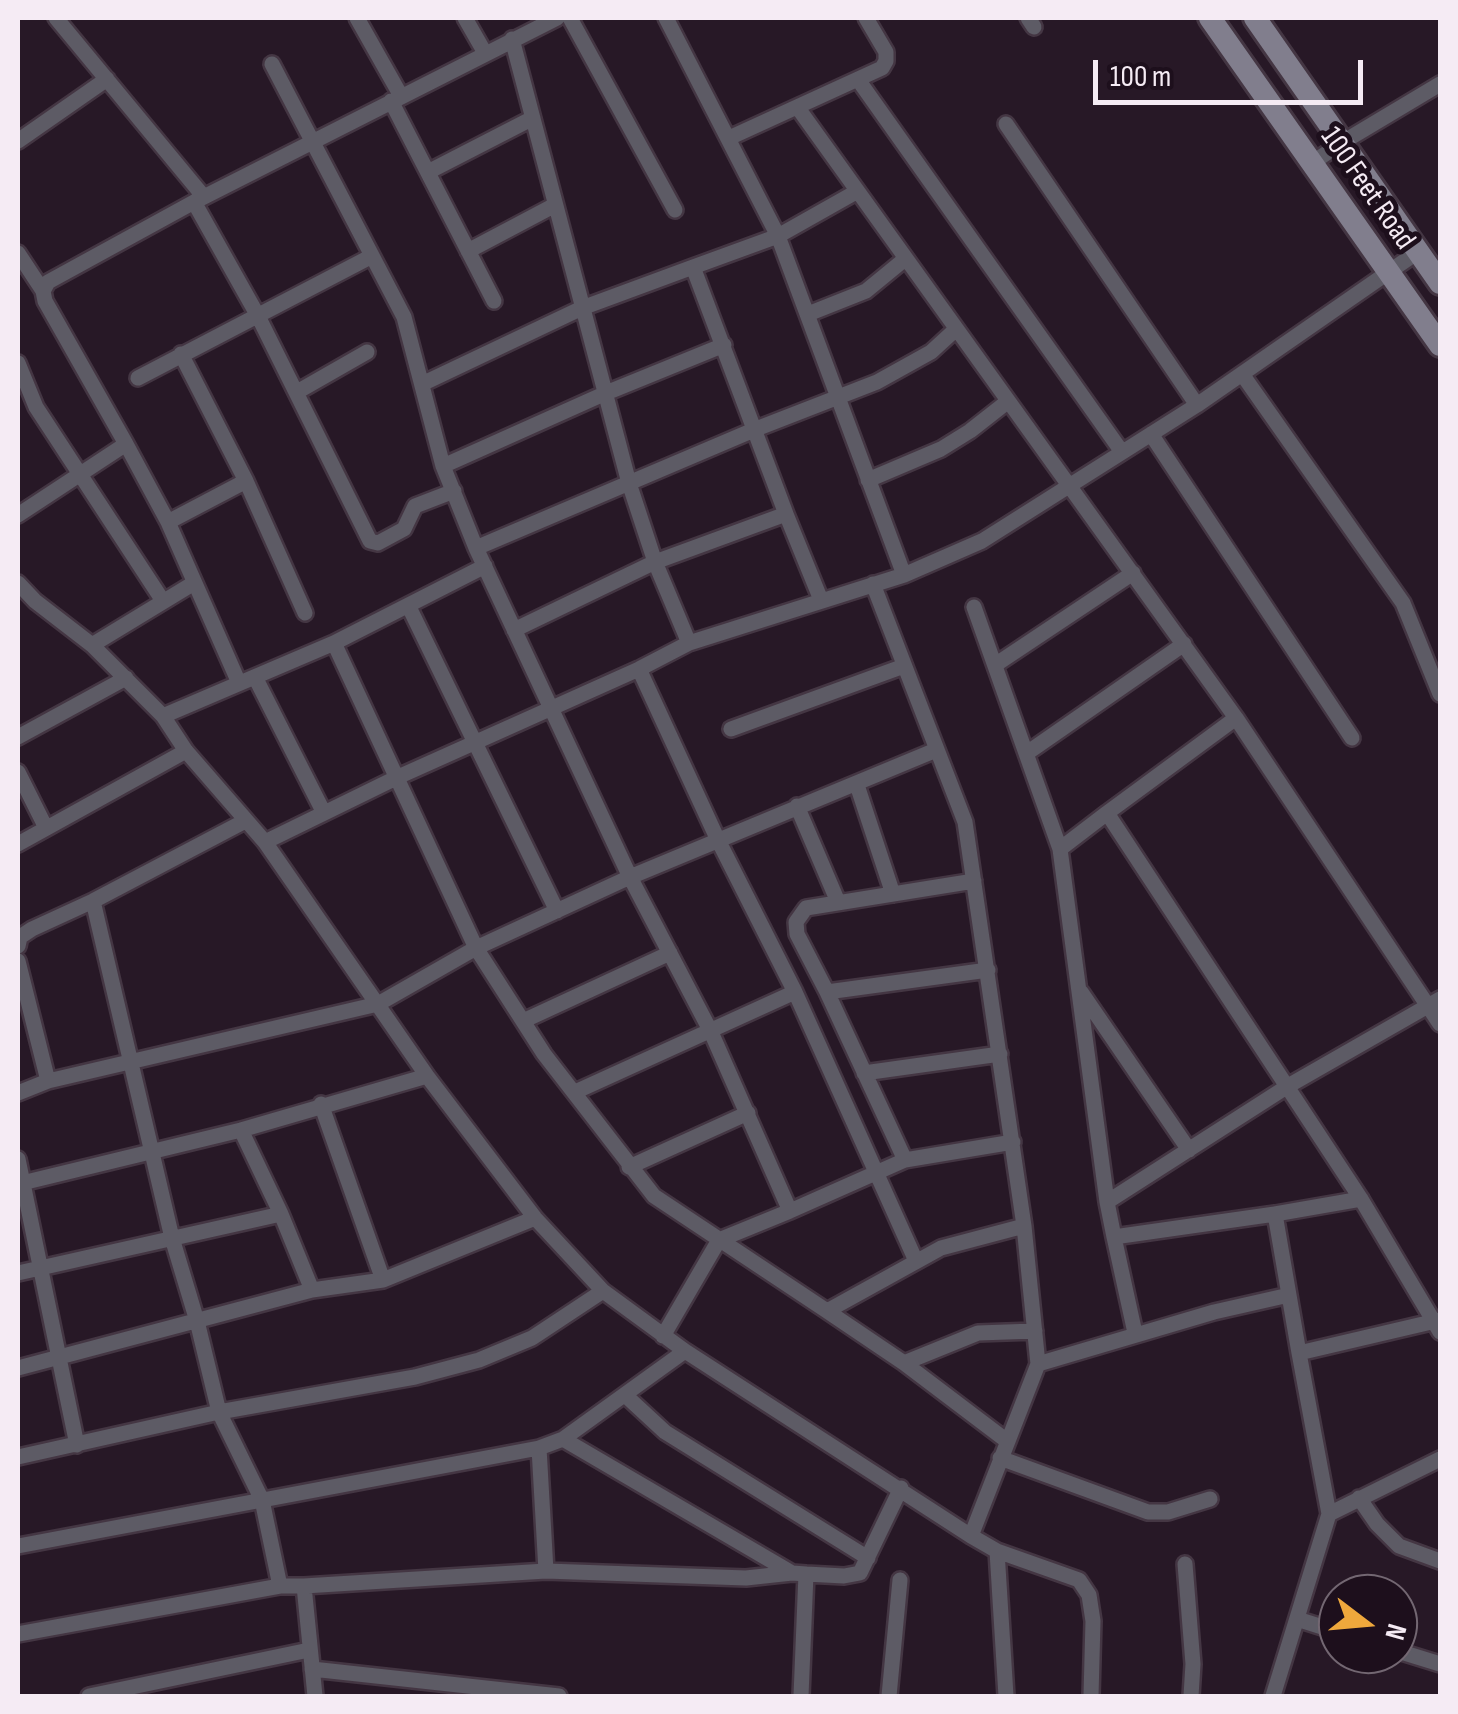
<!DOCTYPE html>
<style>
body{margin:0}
#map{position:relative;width:1458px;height:1714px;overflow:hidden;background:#271826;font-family:"Sofia Sans Condensed",sans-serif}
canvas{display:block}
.frame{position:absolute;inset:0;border:20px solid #f5ebf4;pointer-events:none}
.north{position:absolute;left:1318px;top:1574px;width:100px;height:100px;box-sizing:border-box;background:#1d0f1c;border:2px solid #736772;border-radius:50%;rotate:106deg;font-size:28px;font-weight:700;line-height:40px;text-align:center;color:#f5ebf4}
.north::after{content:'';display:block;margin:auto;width:35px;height:45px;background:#eea83c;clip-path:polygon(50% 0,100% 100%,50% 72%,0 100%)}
.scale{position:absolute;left:1093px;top:60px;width:270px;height:45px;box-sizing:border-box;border:5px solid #f5ebf4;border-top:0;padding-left:12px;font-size:30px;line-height:35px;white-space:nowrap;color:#f5ebf4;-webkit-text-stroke:8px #1d0f1c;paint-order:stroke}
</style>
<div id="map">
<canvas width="1458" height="1714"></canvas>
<div class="frame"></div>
<div class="north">N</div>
<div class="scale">100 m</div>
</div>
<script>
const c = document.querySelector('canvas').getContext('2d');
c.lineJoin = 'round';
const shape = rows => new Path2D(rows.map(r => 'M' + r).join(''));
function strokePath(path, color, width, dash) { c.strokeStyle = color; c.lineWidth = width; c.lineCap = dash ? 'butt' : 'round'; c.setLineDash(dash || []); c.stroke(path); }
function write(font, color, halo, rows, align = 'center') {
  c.font = font + ' "Sofia Sans Condensed",sans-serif'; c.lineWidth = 10; c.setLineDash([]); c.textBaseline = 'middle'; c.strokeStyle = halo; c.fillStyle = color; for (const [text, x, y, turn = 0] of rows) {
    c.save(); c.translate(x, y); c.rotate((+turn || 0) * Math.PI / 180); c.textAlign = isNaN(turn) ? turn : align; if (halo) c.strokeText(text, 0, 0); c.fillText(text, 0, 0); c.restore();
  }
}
const street = shape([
 [56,18,204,197],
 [357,18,401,96],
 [465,18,485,53],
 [570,18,675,210],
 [666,18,778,236,904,575],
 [1028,18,1034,27],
 [512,39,629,483,655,562,689,643],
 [272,64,404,317,443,466,476,548,630,877,711,1032,790,1211,719,1240,663,1336],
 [859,81,1122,452],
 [391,101,494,301],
 [798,108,1236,718,1440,1024],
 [1006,124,1197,405],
 [729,138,882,68,886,61,886,52,866,18],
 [18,141,107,79],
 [1312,163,1343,142,1440,84],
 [428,172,533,118],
 [194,202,258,316,370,541,378,543,404,529,415,506,454,491],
 [468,251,555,205],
 [18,253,43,291],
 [808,314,866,291,905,259],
 [181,354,246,481,305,613],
 [18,363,36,407,163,601],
 [1242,374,1403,603,1440,694],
 [138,378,372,256],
 [424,383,582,308,693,267],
 [297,392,367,352],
 [1151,434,1352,738],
 [126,444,168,522,239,683],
 [443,466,606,393,724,345],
 [868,480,941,449,970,431,1007,402],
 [786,514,693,267,778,236,856,192],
 [18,515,126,444,45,301,43,291,48,282,194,202,557,18],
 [168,522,246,481],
 [476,548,756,429,877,382,931,352,955,330],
 [18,583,35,601,92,645,163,716,186,751,265,842,427,1076,535,1218,603,1291,685,1351,971,1536,997,1551,1079,1580,1089,1595,1093,1621,1091,1696],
 [873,584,965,822,1024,1226,1038,1364,971,1536],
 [409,607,557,911],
 [974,607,1060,849,1107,1202,1288,1086,1440,999],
 [514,630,655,562,786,514,821,600],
 [334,643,476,948,544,1054,654,1196,827,1311,941,1248,1024,1226],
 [92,645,194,583],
 [995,665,1133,573],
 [639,669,717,838,795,992,916,1261],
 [255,677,324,813],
 [163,716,334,643,485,566],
 [731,729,904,666],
 [18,737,126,678],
 [1027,753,1184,644],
 [18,772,46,828],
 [857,785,893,894],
 [797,806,838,902],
 [1107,813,1236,718],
 [265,842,398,777,639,669,689,643,904,575,982,541,1197,405,1419,251],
 [18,844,186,751],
 [1060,849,1107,813,1361,1199,1440,1332],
 [974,881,806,908,796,922,797,934,827,992,988,970],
 [93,901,172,1238,197,1321,219,1412,262,1500,280,1586],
 [18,946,20,937,32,929,93,901,245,821],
 [18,961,48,1081],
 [827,992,905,1160],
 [1081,992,1189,1150],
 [523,1021,670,953],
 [864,1073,1000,1054],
 [575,1092,795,992],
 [18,1093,48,1081,378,1004,476,948,630,877,936,750],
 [321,1104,383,1280],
 [241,1130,281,1214],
 [18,1159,77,1445],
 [629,1167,748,1113],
 [18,1184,241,1130,427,1076],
 [1107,1202,1114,1237,1275,1214],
 [790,1211,905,1160,1013,1142],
 [1114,1237,1135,1333],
 [18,1273,281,1214,312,1290],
 [827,1311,904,1363,1007,1441],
 [1299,1353,1275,1214,1361,1199],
 [904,1363,978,1333,1035,1331],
 [1038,1364,1214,1312,1289,1295],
 [18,1368,312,1290,383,1280,535,1218],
 [625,1395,665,1432,868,1558],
 [563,1439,792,1573,806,1574],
 [539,1448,546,1571],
 [18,1457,219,1412,415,1377,479,1360,532,1338,603,1291],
 [1000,1458,1148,1512,1168,1512,1210,1499],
 [1359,1498,1377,1524,1399,1546,1440,1561],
 [1329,1514,1299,1353,1440,1320],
 [18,1546,539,1448,563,1439,685,1351],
 [997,1551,1006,1696],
 [1185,1564,1193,1664,1191,1696],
 [304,1586,546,1571,746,1578,792,1573],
 [1297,1619,1338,1632],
 [18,1634,280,1586,304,1586,315,1696],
 [1398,1651,1440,1664],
 [312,1669,559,1696],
 [89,1696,309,1650],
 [801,1696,806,1574,844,1576,860,1573,901,1488],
 [889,1696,900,1580],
 [1273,1696,1329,1514,1440,1459]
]);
const secondary = shape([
 [1210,18,1440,345],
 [1255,18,1440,283]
]);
const streetNames = [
 ["100 Feet Road",1367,189,55]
];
strokePath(street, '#443643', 20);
strokePath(secondary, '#443643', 28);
strokePath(street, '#5d5b65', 15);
strokePath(secondary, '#817e8d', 22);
write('30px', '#f5ebf4', '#1d0f1c', streetNames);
</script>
